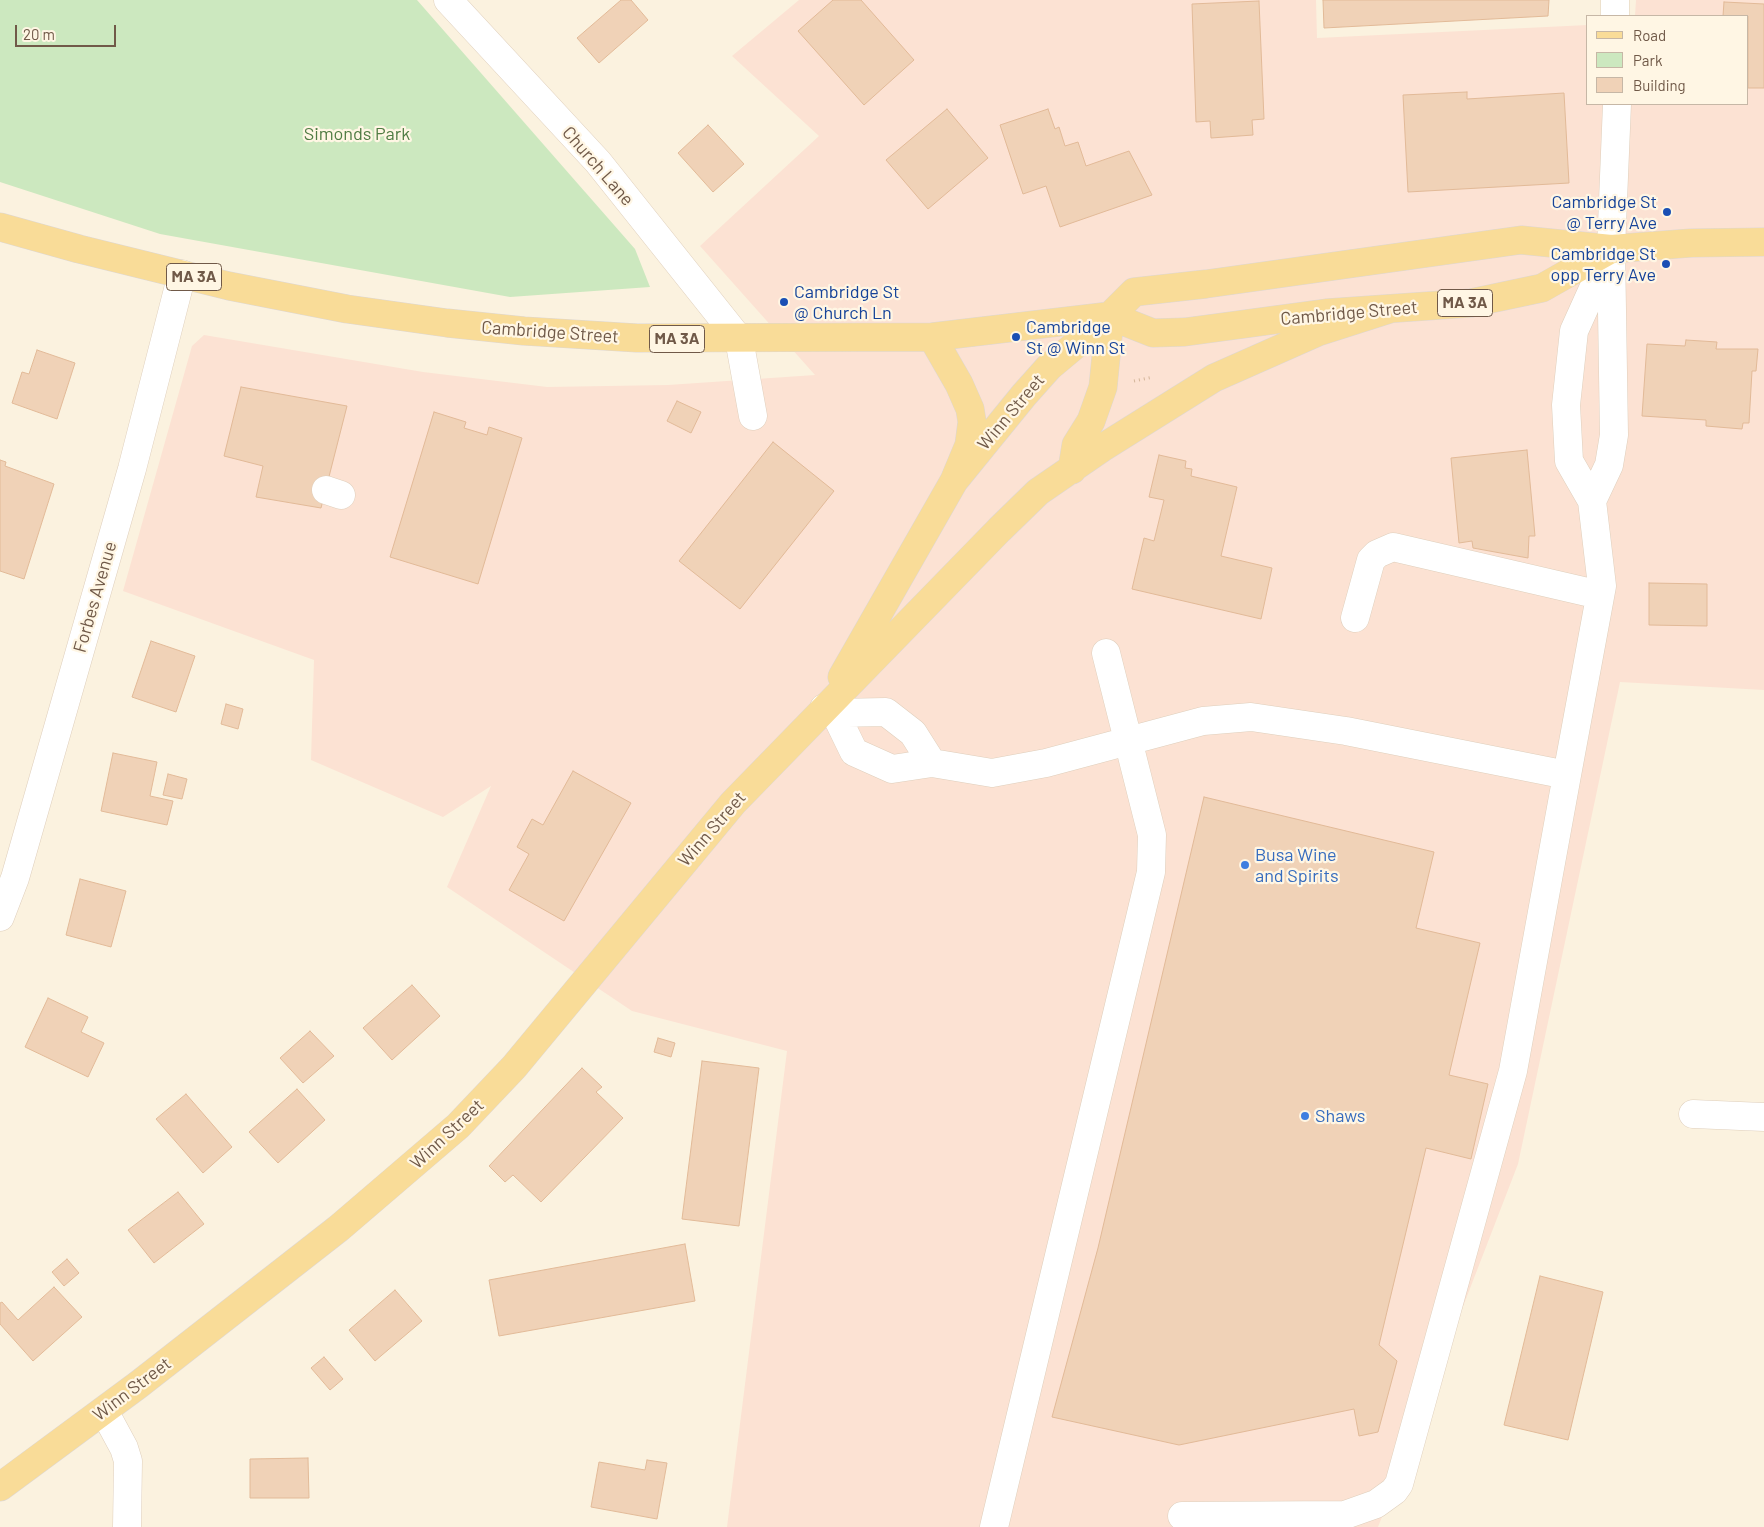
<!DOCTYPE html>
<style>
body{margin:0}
#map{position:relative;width:1764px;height:1527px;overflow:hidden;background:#fbf2df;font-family:Barlow,sans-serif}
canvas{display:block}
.legend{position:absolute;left:1586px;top:15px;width:162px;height:90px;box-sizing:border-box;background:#fff6e4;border:1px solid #c6b7a6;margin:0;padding:6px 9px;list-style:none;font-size:15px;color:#705948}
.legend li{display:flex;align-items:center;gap:10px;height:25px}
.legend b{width:25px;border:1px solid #c6b7a6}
.scale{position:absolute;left:15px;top:25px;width:101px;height:22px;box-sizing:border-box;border:2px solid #705948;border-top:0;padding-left:6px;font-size:15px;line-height:18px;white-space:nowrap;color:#705948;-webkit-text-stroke:4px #fff6e4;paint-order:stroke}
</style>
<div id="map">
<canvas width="1764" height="1527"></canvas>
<ul class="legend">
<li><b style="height:6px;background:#f9dc98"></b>Road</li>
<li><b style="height:14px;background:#cce8bf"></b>Park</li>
<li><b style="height:14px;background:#f0d2b7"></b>Building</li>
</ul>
<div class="scale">20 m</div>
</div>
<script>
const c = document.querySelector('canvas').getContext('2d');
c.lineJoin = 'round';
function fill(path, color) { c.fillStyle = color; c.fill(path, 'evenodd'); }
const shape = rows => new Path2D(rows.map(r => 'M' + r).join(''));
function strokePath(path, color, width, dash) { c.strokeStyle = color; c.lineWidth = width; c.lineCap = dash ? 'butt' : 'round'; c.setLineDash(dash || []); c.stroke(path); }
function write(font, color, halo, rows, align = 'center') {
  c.font = font + ' Barlow,sans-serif'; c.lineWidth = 4.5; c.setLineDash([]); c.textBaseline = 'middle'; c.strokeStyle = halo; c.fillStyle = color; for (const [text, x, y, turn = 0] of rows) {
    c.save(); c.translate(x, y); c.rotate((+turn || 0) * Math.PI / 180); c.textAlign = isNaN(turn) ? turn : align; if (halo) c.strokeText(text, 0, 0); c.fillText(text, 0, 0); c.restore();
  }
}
const commercial = shape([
 [799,0,1316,0,1317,38,1588,25,1588,104,1748,104,1748,16,1635,16,1636,0,1764,0,1764,690,1620,682,1518,1164,1378,1527,727,1527,787,1051,632,1011,447,887,491,786,443,817,311,760,314,660,123,591,192,346,204,335,423,372,547,387,668,385,815,375,700,246,819,136,732,56]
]);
const green = shape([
 [0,0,417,0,635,249,650,287,510,297,160,234,0,182]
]);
const building = shape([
 [621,0,631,0,648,20,599,63,577,38,621,0],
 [833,0,861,0,914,60,864,105,798,31,833,0],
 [1323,0,1549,0,1548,16,1324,28,1323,0],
 [1259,1,1264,119,1252,120,1253,135,1211,138,1210,121,1196,122,1192,4,1259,1],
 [1724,2,1764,4,1764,88,1748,88,1748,16,1723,16,1724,2],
 [1467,92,1467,99,1564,93,1569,183,1408,192,1403,95,1467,92],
 [947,109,988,158,928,209,886,160,947,109],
 [1048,109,1055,129,1059,127,1065,146,1078,142,1086,166,1129,151,1152,195,1060,227,1046,186,1023,194,1000,125,1048,109],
 [708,125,744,164,713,192,678,153,708,125],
 [1686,340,1717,342,1716,349,1758,349,1756,371,1752,371,1749,423,1743,423,1742,429,1706,426,1706,420,1642,416,1647,344,1685,346,1686,340],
 [37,350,75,363,57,419,12,403,22,372,29,374,37,350],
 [241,387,347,406,321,508,256,497,263,466,224,456,241,387],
 [677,401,701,412,691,433,667,421,677,401],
 [434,412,466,422,464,428,487,435,489,427,522,438,478,584,390,557,434,412],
 [773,442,834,491,740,609,679,561,773,442],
 [1527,450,1535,536,1529,536,1528,558,1473,548,1472,541,1459,543,1451,458,1527,450],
 [1159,455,1186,461,1185,468,1192,469,1191,476,1237,487,1221,556,1272,568,1261,619,1132,589,1144,538,1154,541,1164,500,1149,497,1159,455],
 [0,460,6,462,5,466,54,484,24,579,0,571,0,460],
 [1649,583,1707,584,1707,626,1649,625,1649,583],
 [151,641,195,656,176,712,132,697,151,641],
 [226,704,243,709,238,729,221,724,226,704],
 [113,753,157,762,150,796,173,801,167,825,101,811,113,753],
 [573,771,631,803,564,921,509,890,529,854,517,847,532,819,543,825,573,771],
 [168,774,187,779,182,799,163,795,168,774],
 [1204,797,1434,852,1416,928,1480,943,1449,1075,1488,1084,1471,1159,1426,1148,1379,1345,1397,1361,1378,1432,1359,1436,1354,1409,1179,1445,1052,1417,1098,1248,1204,797],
 [80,879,126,891,111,947,66,935,80,879],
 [412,985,440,1016,392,1060,363,1028,412,985],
 [48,998,88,1017,81,1032,104,1043,88,1077,25,1047,48,998],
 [310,1031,334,1056,303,1083,280,1058,310,1031],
 [658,1038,675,1043,671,1057,654,1052,658,1038],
 [702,1061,759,1068,739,1226,682,1219,702,1061],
 [582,1068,602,1087,596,1092,623,1118,541,1202,513,1175,505,1182,489,1166,582,1068],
 [297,1089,325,1120,278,1163,249,1132,297,1089],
 [186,1094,232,1147,203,1173,156,1119,186,1094],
 [178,1192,204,1224,154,1263,128,1230,178,1192],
 [685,1244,695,1301,499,1336,489,1280,685,1244],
 [67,1259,79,1273,64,1286,52,1272,67,1259],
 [1540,1276,1603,1292,1568,1440,1504,1425,1540,1276],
 [54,1287,82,1317,33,1361,0,1324,0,1303,2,1302,18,1320,54,1287],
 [395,1290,422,1321,375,1361,349,1330,395,1290],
 [324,1357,343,1379,330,1390,311,1368,324,1357],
 [308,1458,309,1498,250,1498,250,1459,308,1458],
 [647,1460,667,1463,657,1519,591,1507,599,1462,645,1470,647,1460]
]);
const path = shape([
 [1134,381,1153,377]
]);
const minor = shape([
 [448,0,598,162,739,339,753,416],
 [1615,0,1615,16],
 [326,490,341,495],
 [1592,501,1609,465,1614,435,1611,249,1617,104],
 [1355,618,1371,560,1377,554,1393,547,1600,595],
 [824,708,835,713,886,712,913,733,932,763],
 [835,713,854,752,892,769,932,763,992,773,1046,763,1203,721,1251,717,1346,731,1567,775,1602,586,1592,501,1569,461,1566,405,1574,331,1611,249],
 [0,917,15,878,132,469,182,274],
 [1693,1114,1764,1117],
 [104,1411,124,1448,128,1461,127,1527],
 [1182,1516,1345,1515,1376,1504,1394,1491,1399,1484,1513,1071,1567,775],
 [994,1527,1151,872,1152,835,1106,653]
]);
const major = shape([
 [0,227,79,249,229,286,347,309,447,323,524,331,637,338,932,337,1110,316,1153,333,1185,332,1326,313,1471,303,1542,288,1611,249],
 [1072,470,1076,445,1091,421,1103,387,1110,316],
 [954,481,1024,395,1049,367,1110,316,1134,292,1206,284,1521,240,1611,249,1691,243,1764,242],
 [842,677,954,481,969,445,972,422,970,409,959,384,932,337],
 [0,1487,138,1385,339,1228,458,1126,514,1067,733,803,999,530,1038,492,1102,448,1214,378,1318,332,1390,309]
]);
const markers = [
 [1667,212,5,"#1a4fb4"],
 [1666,264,5,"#1a4fb4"],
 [784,302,5,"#1a4fb4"],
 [1016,337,5,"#1a4fb4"],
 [1245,865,5,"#3f7fe0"],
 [1305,1116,5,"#3f7fe0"]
];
const shields = [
 [194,277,55],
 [1465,303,55],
 [677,339,55]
];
const shieldNames = [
 ["MA 3A",194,277],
 ["MA 3A",1465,303],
 ["MA 3A",677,339]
];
const parkNames = [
 ["Simonds Park",357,134]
];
const streetNames = [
 ["Church Lane",598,166,49],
 ["Cambridge Street",1349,313,-5],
 ["Cambridge Street",550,332,4],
 ["Winn Street",1011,412,-50],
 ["Forbes Avenue",95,597,-74],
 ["Winn Street",712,829,-49],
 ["Winn Street",447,1134,-43],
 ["Winn Street",132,1389,-37]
];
const transitNames = [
 ["Cambridge St",1657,202],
 ["@ Terry Ave",1657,223],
 ["Cambridge St",1656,254],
 ["opp Terry Ave",1656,275],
 ["Cambridge St",794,292,"left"],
 ["@ Church Ln",794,313,"left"],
 ["Cambridge",1026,327,"left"],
 ["St @ Winn St",1026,348,"left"]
];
const shopNames = [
 ["Busa Wine",1255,855],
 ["and Spirits",1255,876],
 ["Shaws",1315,1116]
];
fill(commercial, '#fce2d3');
fill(green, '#cce8bf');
fill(building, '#f0d2b7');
strokePath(building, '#e2ba98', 1);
strokePath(minor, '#dfcfbc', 29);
strokePath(major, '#ddd7d3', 29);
strokePath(path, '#d4b69b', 3, [1, 4]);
strokePath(minor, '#fff', 28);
strokePath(major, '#f9dc98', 28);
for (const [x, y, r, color] of markers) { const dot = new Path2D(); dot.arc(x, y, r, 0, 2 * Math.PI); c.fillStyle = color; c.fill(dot); strokePath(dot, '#fff6e4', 2); }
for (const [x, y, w] of shields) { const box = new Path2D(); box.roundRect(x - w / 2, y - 13.5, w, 27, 4); c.fillStyle = '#fff6e4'; c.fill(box); strokePath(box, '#705948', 1); }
write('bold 16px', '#705948', null, shieldNames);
write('18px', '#507c43', '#fff6e4', parkNames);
write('18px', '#705948', '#fff6e4', streetNames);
write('18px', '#164399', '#fff6e4', transitNames, 'right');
write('18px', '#366cbe', '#fff6e4', shopNames, 'left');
</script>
